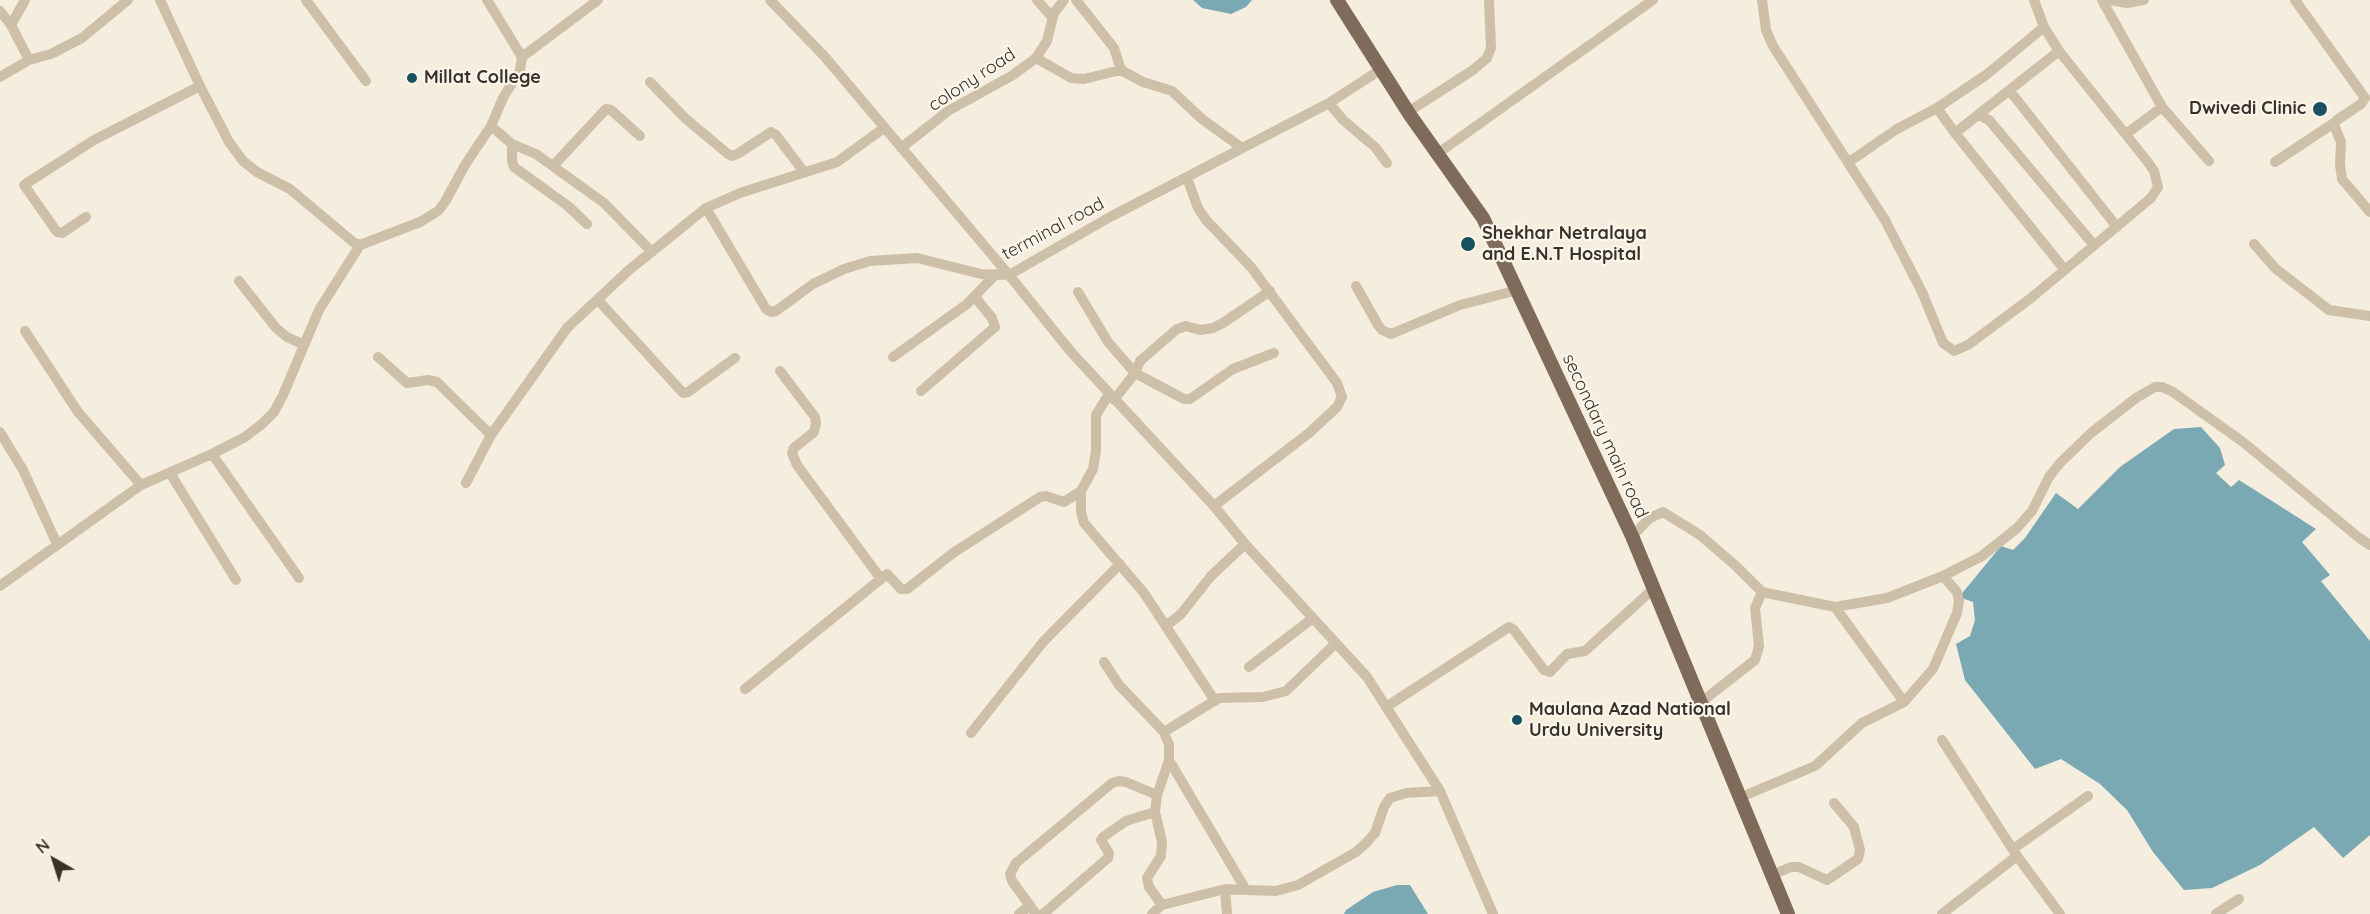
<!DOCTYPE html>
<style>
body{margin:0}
#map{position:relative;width:2370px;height:914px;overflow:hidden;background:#f5edde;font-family:Quicksand,sans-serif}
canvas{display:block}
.north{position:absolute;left:24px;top:830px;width:60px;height:60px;-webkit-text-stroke:4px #fbf6eb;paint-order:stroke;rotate:321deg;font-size:16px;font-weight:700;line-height:24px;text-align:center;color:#3a3129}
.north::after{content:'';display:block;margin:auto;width:21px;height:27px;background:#3a3129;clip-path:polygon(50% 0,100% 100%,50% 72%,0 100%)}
</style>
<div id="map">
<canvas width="2370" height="914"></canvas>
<div class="north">N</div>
</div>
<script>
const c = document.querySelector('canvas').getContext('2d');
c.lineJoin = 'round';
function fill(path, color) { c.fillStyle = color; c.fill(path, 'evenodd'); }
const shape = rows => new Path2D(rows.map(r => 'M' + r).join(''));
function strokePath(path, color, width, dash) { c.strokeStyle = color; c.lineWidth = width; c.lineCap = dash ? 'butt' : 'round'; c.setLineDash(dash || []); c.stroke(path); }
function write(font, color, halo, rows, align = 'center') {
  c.font = font + ' Quicksand,sans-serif'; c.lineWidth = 4.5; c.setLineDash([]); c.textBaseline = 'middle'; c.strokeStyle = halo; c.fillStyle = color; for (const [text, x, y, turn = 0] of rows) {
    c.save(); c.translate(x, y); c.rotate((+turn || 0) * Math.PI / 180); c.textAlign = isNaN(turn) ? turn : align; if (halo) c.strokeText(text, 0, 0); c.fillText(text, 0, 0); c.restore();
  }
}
const water = shape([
 [1193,0,1252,0,1246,7,1231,14,1202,8],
 [2201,427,2220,448,2225,465,2216,473,2231,487,2239,480,2316,529,2302,542,2330,575,2321,581,2370,641,2370,835,2343,858,2314,827,2260,865,2212,888,2184,890,2153,852,2127,810,2100,784,2061,759,2035,769,1965,680,1956,644,1970,636,1975,620,1973,602,1959,597,2001,546,2013,550,2025,538,2056,493,2078,509,2120,467,2174,429],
 [1397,885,1410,885,1428,914,1344,914,1346,910,1373,892]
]);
const minor = shape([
 [25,0,11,25,29,60,51,54,82,38,128,0],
 [160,0,200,86,229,142,243,161,257,172,290,189,353,242,360,245,420,222,438,211,445,202,465,165,491,126,503,98,520,70,522,57,487,0],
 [306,0,366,81],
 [770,0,825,57,1009,275,1071,352,1214,506,1245,544,1367,677,1440,791,1493,914],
 [1037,0,1052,17],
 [1076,0,1114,48,1121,70],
 [1762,0,1766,30,1773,46,1885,220,1922,292,1943,343,1954,351,1968,345,2031,298,2151,198,2158,187,2154,171,2147,161,2059,51,2044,27,2034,0],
 [2102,0,2162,107,2126,134],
 [2110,0,2127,3,2144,0],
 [2295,0,2365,98,2361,104,2337,120,2334,125,2341,142,2340,164,2342,179,2370,212],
 [0,11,11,25],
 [522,57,598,0],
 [1036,58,1071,78,1084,79,1121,70,1143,82,1172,91,1202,119,1242,148],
 [0,77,29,60],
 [650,82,686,119,728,154,732,156,739,153,771,132,776,135,804,172],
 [2010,91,2117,227],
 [1329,103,1343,120,1375,147,1387,163],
 [2162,107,2209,161],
 [1937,108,1955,133,2064,269],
 [1408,112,1473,70,1487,58,1491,48,1489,0],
 [1978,115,1989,120,2093,244],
 [491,126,512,144,536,154,604,203,652,252],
 [1955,133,2059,51],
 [512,144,512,161,514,167,568,206,587,224],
 [901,148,948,111,1013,75,1036,58,1047,41,1054,13,1064,0],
 [1437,154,1653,0],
 [1849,162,1897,129,1937,108,1986,75,2044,27],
 [2275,162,2334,123],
 [553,166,606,109,611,110,640,136],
 [1187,178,1198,208,1206,220,1251,267,1337,383,1342,397,1337,407,1309,433,1214,506],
 [706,208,766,309,771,312,776,311,813,284,844,269,870,261,917,258,981,274,1009,275,1110,217,1329,103,1380,70],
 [86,217,62,233,57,232,24,185,94,140,200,86],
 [2254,244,2276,269,2329,310,2370,316],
 [239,281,276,328,287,337,304,345],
 [1356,286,1378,325,1382,330,1391,334,1460,305,1518,290],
 [1078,292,1108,342,1135,373,1184,399,1190,399,1233,369,1274,353],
 [598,300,683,393,688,392,735,358],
 [25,331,78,412,141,485],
 [378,357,407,383,428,380,437,382,491,435],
 [893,357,967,304,996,274],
 [780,371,815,417,816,423,814,432,794,448,792,453,797,465,881,579],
 [921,391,995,327,992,318,975,297],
 [1114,400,1135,373,1140,361,1177,329,1186,326,1200,330,1213,328,1223,323,1270,291],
 [0,432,23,470,57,544],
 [212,454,299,578],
 [170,473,236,580],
 [466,483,491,435,567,328,629,270,706,208,740,193,837,162,884,128],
 [1081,491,1081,512,1084,523,1144,593,1215,701],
 [1632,536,1650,518,1663,512,1700,535,1736,566,1762,592,1835,607,1904,702],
 [0,586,141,485,212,454,245,437,262,424,274,412,283,395,319,310,360,245],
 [1835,607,1887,598,1943,576,1982,556,2017,528,2032,511,2049,477,2060,463,2091,433,2136,398,2155,387,2162,387,2173,392,2243,442,2358,537,2370,545],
 [1166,626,1181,614,1211,576,1245,544],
 [1104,662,1119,685,1164,732],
 [1249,667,1313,618],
 [745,689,887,574,901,589,907,589,953,553,1040,497,1046,496,1064,502,1081,491,1093,469,1096,451,1096,415,1109,394],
 [1700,703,1755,660,1759,646,1755,608,1762,592],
 [1386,707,1509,627,1514,630,1544,670,1550,672,1567,654,1585,651,1652,590],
 [971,733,1043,642,1120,564],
 [1942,740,2017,856,2060,914],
 [1739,798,1815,766,1862,723,1904,702,1933,669,1957,613,1959,601,1957,592,1943,576],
 [2013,849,2088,796],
 [1772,875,1791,867,1799,867,1827,880,1858,859,1860,850,1854,827,1834,803],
 [1225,889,1227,914],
 [1246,890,1276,891,1298,885,1356,852,1367,842,1375,833,1384,807,1390,798,1406,793,1440,791],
 [1162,905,1225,889,1246,890,1169,760],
 [1019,914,1030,905],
 [1036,914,1012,881,1010,874,1016,863,1112,783,1119,781,1126,782,1157,795],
 [1043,914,1108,858,1109,853,1101,840,1103,837,1126,821,1155,812],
 [1152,914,1162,905,1149,887,1147,878,1161,856,1162,842,1155,812,1157,795,1169,760,1169,745,1164,732,1219,698,1263,697,1286,691,1336,643],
 [1942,914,2017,856],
 [2216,914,2239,899]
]);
const major = shape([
 [1337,0,1410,115,1483,218,1632,536,1788,914]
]);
const markers = [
 [412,78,6,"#1a5160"],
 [2320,109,8,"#1a5160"],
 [1468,244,8,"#1a5160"],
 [1517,720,6,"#1a5160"]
];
const poiNames = [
 ["Millat College",424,78],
 ["Dwivedi Clinic",2306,109,"right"],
 ["Shekhar Netralaya",1482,234],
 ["and E.N.T Hospital",1482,255],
 ["Maulana Azad National",1529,710],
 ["Urdu University",1529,731]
];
const streetNames = [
 ["colony road",972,80,-33],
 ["terminal road",1053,229,-28],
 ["secondary main road",1605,436,65]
];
fill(water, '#7aa9b4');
strokePath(minor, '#cebfa8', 10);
strokePath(major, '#7e6b59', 14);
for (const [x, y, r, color] of markers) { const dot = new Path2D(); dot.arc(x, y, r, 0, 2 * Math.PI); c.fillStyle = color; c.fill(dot); strokePath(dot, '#fbf6eb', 2); }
write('bold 18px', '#3a3129', '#fbf6eb', poiNames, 'left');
write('18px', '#3a3129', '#fbf6eb', streetNames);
</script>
